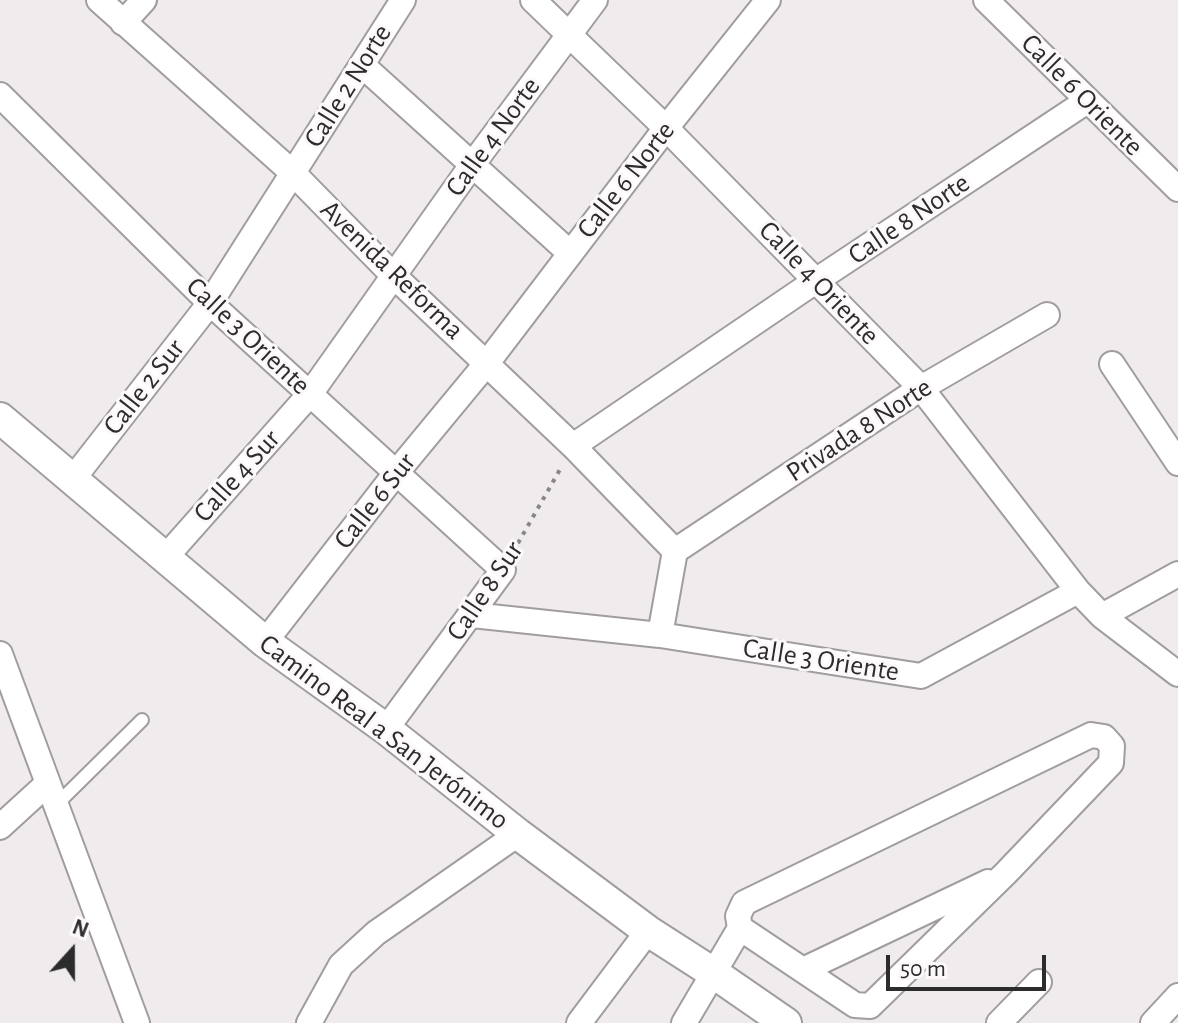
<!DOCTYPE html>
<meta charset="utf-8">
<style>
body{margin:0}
#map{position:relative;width:1178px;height:1023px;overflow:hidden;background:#f0eced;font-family:"Alegreya Sans",sans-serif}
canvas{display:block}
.north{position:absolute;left:32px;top:911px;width:80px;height:80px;-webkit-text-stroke:6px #fdf9fa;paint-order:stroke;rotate:21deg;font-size:22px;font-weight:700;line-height:32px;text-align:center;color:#2d2c2c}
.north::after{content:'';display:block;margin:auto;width:28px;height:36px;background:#2d2c2c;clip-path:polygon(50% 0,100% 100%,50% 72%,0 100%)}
.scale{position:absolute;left:886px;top:955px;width:160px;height:36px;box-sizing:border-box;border:4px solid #2d2c2c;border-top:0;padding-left:10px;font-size:24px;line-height:28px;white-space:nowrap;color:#2d2c2c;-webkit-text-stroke:6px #fdf9fa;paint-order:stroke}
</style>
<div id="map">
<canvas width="1178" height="1023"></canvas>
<div class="north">N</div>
<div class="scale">50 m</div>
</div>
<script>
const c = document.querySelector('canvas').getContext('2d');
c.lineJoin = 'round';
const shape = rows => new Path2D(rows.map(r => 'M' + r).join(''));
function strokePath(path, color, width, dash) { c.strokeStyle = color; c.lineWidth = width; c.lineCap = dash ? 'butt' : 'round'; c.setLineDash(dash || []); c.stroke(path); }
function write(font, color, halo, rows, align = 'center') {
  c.font = font + ' "Alegreya Sans",sans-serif'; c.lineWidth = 6; c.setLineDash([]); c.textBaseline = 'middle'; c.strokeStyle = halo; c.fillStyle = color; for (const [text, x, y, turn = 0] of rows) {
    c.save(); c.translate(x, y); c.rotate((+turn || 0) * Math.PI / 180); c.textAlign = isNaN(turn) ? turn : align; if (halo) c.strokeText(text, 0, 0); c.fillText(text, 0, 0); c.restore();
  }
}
const path = shape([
 [513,552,562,466]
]);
const service = shape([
 [55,806,142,720]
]);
const minor = shape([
 [99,0,293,173,394,276,573,446,675,551],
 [533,0,666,128,921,388,1078,591,1102,616,1178,574],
 [986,0,1178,189],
 [123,23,144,0],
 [362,65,570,253],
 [0,95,210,303,503,570,386,729],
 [1112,364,1178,463],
 [573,446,817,280,1087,101],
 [72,480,210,303,403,0],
 [675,551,921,388,1047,315],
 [164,559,310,394,472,165,595,0],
 [472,615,660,635,921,676,1078,591],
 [1102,616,1178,674],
 [660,635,675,551],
 [265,642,396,473,487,363,666,128,768,0],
 [0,654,137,1023],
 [0,827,47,784],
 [803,970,988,882],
 [309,1023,341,965,376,933,518,834],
 [579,1023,648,931],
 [684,1023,740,928,738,916,744,903,1091,735,1104,737,1112,746,1111,763,1006,873,870,1006,855,1005,740,928],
 [999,1023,1039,982],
 [1153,1023,1178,996]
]);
const tertiary = shape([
 [0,418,265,642,386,729,518,834,648,931,715,974,786,1023]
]);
const streetNames = [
 ["Calle 2 Norte",348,86,-58],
 ["Calle 6 Oriente",1082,95,45],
 ["Calle 4 Norte",493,137,-54],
 ["Calle 6 Norte",626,180,-52],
 ["Calle 8 Norte",909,219,-34],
 ["Avenida Reforma",392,270,44],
 ["Calle 4 Oriente",819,283,46],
 ["Calle 3 Oriente",248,336,43],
 ["Calle 2 Sur",144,387,-52],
 ["Privada 8 Norte",859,430,-33],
 ["Calle 4 Sur",237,476,-48],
 ["Calle 6 Sur",375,501,-52],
 ["Calle 8 Sur",485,591,-56],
 ["Calle 3 Oriente",821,660,9],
 ["Camino Real a San Jerónimo",384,732,37]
];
strokePath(service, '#a19d9e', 16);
strokePath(minor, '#a19d9e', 28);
strokePath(tertiary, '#a19d9e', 34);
strokePath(path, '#888686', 4, [4, 6]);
strokePath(service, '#fff', 12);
strokePath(minor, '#fff', 24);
strokePath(tertiary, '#fff', 30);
write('28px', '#2d2c2c', '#fdf9fa', streetNames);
</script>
